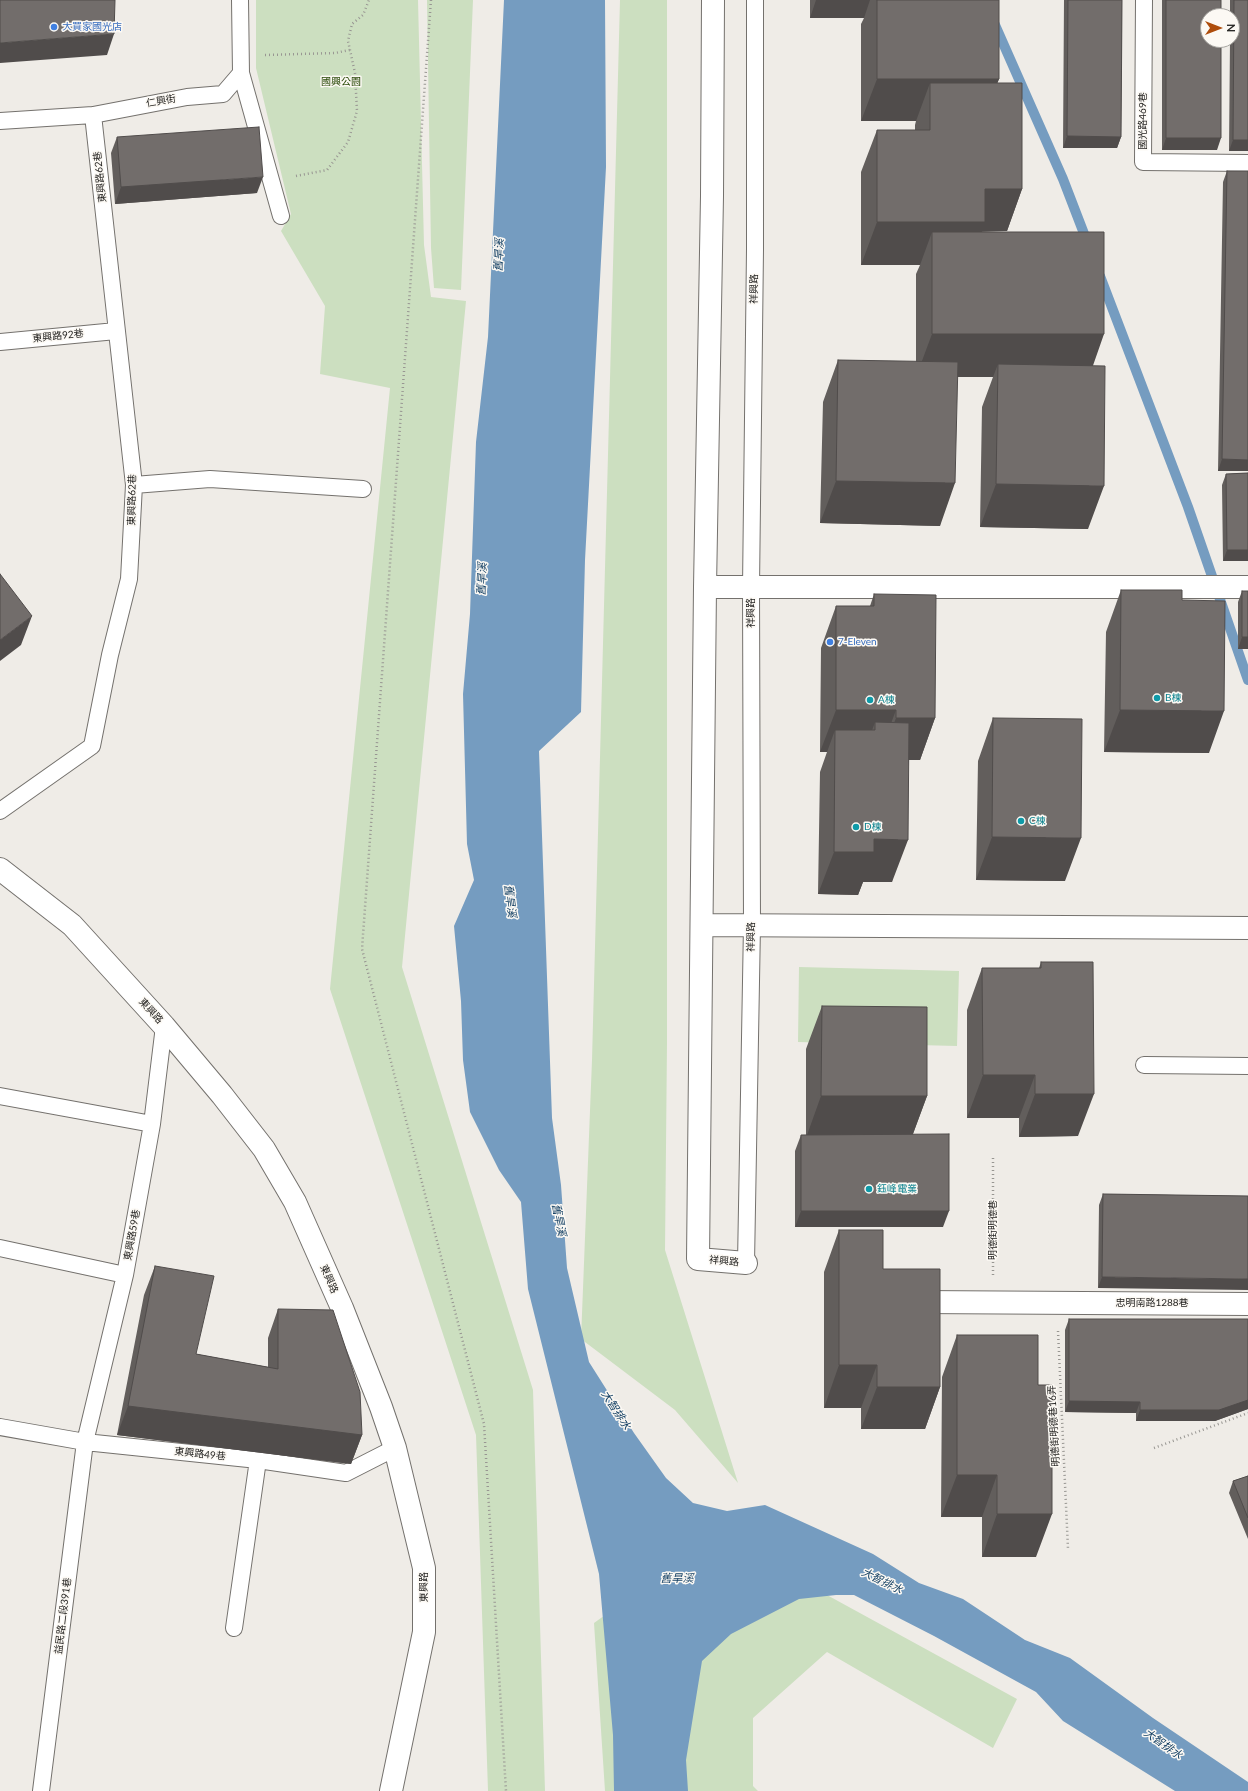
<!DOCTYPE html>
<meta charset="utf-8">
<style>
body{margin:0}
#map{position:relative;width:1248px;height:1791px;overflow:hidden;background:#efece7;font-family:Lato,sans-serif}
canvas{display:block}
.north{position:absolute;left:1200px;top:8px;width:40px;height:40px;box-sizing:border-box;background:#fcf9f4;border:1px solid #a6a4a0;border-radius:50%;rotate:90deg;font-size:11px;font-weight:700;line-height:16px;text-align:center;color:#262523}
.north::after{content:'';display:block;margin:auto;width:14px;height:18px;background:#ae4d0c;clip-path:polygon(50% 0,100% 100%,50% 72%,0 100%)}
</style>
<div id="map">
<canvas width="1248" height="1791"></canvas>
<div class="north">N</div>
</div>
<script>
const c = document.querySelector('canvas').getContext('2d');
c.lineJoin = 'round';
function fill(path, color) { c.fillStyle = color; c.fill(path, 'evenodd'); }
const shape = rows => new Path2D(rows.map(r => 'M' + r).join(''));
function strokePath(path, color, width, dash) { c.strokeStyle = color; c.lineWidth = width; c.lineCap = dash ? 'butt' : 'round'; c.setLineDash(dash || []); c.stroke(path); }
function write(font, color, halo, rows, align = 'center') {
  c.font = font + ' Lato,"Noto Sans TC",sans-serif'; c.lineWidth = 3; c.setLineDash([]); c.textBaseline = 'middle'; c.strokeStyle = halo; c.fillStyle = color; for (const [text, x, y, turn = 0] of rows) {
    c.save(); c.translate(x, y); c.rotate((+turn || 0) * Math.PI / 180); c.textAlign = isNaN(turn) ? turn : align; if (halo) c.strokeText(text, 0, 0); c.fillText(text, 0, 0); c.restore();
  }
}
const green = shape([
 [256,0,418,0,424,245,431,297,466,301,402,967,533,1390,545,1791,488,1791,476,1435,330,989,390,388,320,374,325,306,281,231,291,214,256,68],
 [427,0,473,0,461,290,434,288,431,248],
 [620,0,667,0,667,1043,665,1250,738,1483,675,1410,581,1339,592,1060],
 [799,967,959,971,957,1046,798,1042],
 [690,1554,816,1589,1017,1699,993,1748,827,1652,753,1718,753,1786,758,1791,605,1791,594,1623]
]);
const water = shape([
 [504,0,605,0,606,167,585,560,581,712,539,751,552,1118,561,1185,567,1268,589,1362,634,1433,666,1478,693,1503,727,1511,765,1505,873,1554,919,1583,963,1599,1025,1640,1070,1658,1153,1718,1248,1782,1248,1791,1175,1791,1063,1721,1036,1692,934,1636,854,1595,836,1595,799,1599,731,1634,702,1661,686,1760,688,1791,614,1791,613,1735,599,1574,528,1289,521,1202,499,1170,470,1112,463,1060,461,1001,454,926,474,880,467,844,463,694,470,614,476,442,488,337]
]);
const stream = shape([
 [984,0,1063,179,1088,244],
 [1100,276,1188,507,1248,680]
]);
const path = shape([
 [431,0,362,949,484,1424,506,1791],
 [265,55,335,53,350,50],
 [296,176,327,170,348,142,357,111,355,73,348,41,352,24,363,15,369,0],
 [993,1275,993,1157],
 [1058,1331,1068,1549],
 [1154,1448,1248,1413]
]);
const lane = shape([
 [240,0,241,73,281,216],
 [1144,0,1143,162,1248,163],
 [0,121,93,115,187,97,223,94,241,73],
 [0,342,116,331],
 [134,485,210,479,363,489],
 [0,811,92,746,110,655,129,579,134,485,93,115],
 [1144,1065,1248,1066],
 [0,1096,152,1124],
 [0,1248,125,1275],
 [746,1263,752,925,751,587,755,249,755,0],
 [0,1427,85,1442,258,1460,346,1473,395,1448],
 [234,1628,258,1460],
 [41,1791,85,1442,125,1275,152,1124,164,1026]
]);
const street = shape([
 [713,0,712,196,705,587,698,1259,746,1263],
 [705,587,1248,587],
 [702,925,1248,928],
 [919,1302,1248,1304]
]);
const secondary = shape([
 [0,869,72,925,164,1026,222,1095,264,1149,295,1202,342,1308,381,1407,395,1448,424,1568,424,1632,391,1791]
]);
const wall = shape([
 [810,0,999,0,999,79,997,83,1022,189,1007,231,982,232,1093,366,1088,529,980,527,982,407,993,377,957,377,940,526,820,523,823,402,838,360,916,362,916,274,920,265,861,265,861,172,877,130,915,130,915,125,916,121,861,121,861,24,864,18,810,18],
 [1064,0,1122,0,1121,137,1117,148,1063,148],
 [1162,0,1221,0,1217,150,1162,150],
 [1230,0,1248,0,1248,151,1229,151,1230,40,1232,40,1232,16,1230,16],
 [117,137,257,193,115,204,111,153],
 [1227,171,1248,471,1218,471,1223,182],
 [1248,473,1248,561,1223,561,1222,485,1226,474],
 [1121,590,1182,600,1209,753,1104,752,1106,632],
 [1242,591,1248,649,1238,649,1238,602],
 [874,594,935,718,920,760,909,760,892,882,863,882,858,895,818,894,820,772,827,752,820,752,821,648,836,606,870,606],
 [993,718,1065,881,976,880,978,761],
 [1041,962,1078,1136,1019,1137,1019,1118,967,1118,967,1010,982,968,1039,968],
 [822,1006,927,1096,913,1134,943,1227,795,1227,795,1151,801,1135,806,1135,806,1049],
 [1103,1194,1248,1196,1098,1288,1099,1205],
 [839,1230,883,1269,940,1387,925,1429,861,1429,861,1408,824,1408,824,1272],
 [155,1266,196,1354,268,1367,268,1338,278,1309,362,1435,351,1464,117,1435,144,1295],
 [1069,1319,1248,1319,1248,1409,1215,1421,1136,1421,1136,1413,1065,1412,1065,1330],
 [957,1335,1036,1557,982,1557,982,1517,941,1517,942,1377],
 [1248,1476,1248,1539,1229,1493,1233,1481]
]);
const shadedWall = shape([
 [816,0,870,0,864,18,810,18],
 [114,34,107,55,0,63,0,43],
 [877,79,999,79,983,121,930,83,916,121,861,121],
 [1067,136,1121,137,1117,148,1063,148],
 [1166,138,1221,138,1217,150,1162,150],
 [1233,140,1248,140,1248,151,1229,151],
 [263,177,257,193,115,204,121,187],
 [985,189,1022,189,1007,231,982,231,970,265,932,232,920,265,861,265,877,222],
 [932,334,1104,334,1089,377,998,364,993,377,916,377],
 [1222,459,1248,460,1248,471,1218,471],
 [836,481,955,483,940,526,820,523],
 [996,484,1104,486,1088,529,980,527],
 [1227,550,1248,550,1248,561,1223,561],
 [32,616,21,645,0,661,0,640],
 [1242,637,1248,637,1248,649,1238,649],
 [836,710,896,710,880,753,875,730,875,722,864,753,835,730,827,752,820,752],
 [1120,710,1224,711,1209,753,1104,752],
 [896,718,935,718,920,760,880,760],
 [992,837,1081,838,1065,881,976,880],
 [874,839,908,840,892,882,863,882,858,895,818,894,834,852],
 [983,1075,1035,1075,1019,1118,967,1118],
 [1035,1094,1094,1094,1078,1136,1019,1137],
 [821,1096,927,1096,911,1139,806,1138],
 [801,1211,949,1211,943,1227,795,1227],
 [1102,1277,1248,1279,1248,1290,1098,1288],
 [839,1365,877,1365,861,1408,824,1408],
 [877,1387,940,1387,925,1429,861,1429],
 [1248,1400,1248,1409,1215,1421,1136,1421,1140,1410],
 [1069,1401,1140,1402,1136,1413,1065,1412],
 [128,1406,362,1435,351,1464,117,1435],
 [957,1475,997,1475,982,1517,941,1517],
 [997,1514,1052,1514,1036,1557,982,1557]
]);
const building = shape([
 [0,0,115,0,114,34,0,43,0,0],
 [877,0,999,0,999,79,877,79,877,0],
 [1068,0,1122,0,1121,137,1067,136,1068,0],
 [1166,0,1221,0,1221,16,1208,16,1208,40,1221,40,1221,138,1166,138,1166,0],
 [1234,0,1248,0,1248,140,1233,140,1234,0],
 [930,83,1022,83,1022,189,985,189,985,222,877,222,877,130,930,130,930,83],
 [259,127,263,177,121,187,117,137,259,127],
 [1227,171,1248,171,1248,460,1222,459,1227,171],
 [932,232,1104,232,1104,334,932,334,932,232],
 [838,360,958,362,955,483,836,481,838,360],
 [998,364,1105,366,1104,486,996,484,998,364],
 [1248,473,1248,550,1227,550,1226,474,1248,473],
 [0,574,32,616,0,640,0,574],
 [1121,590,1182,590,1182,600,1225,601,1224,711,1120,710,1121,590],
 [1242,591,1248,591,1248,637,1242,637,1242,591],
 [874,594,936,595,935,718,896,718,896,710,836,710,836,606,874,606,874,594],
 [993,718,1082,719,1081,838,992,837,993,718],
 [875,722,909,723,908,840,874,839,874,852,834,852,835,730,875,730,875,722],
 [1041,962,1093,962,1094,1094,1035,1094,1035,1075,983,1075,982,968,1041,968,1041,962],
 [822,1006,927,1007,927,1096,821,1096,822,1006],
 [949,1134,949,1211,801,1211,801,1135,949,1134],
 [1103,1194,1248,1196,1248,1279,1102,1277,1103,1194],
 [839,1230,883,1230,883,1269,940,1269,940,1387,877,1387,877,1365,839,1365,839,1230],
 [155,1266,214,1276,196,1354,278,1369,278,1309,333,1310,360,1392,362,1435,128,1406,155,1266],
 [1069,1319,1248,1319,1248,1400,1219,1410,1140,1410,1140,1402,1069,1401,1069,1319],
 [957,1335,1038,1335,1038,1385,1052,1385,1052,1514,997,1514,997,1475,957,1475,957,1335],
 [1248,1476,1248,1518,1233,1481,1248,1476]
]);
const markers = [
 [54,27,4,"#3f7fe0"],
 [830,642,4,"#3f7fe0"],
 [1157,698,4,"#0f9aa8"],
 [870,700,4,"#0f9aa8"],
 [1021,821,4,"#0f9aa8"],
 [856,827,4,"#0f9aa8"],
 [869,1189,4,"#0f9aa8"]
];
const shopNames = [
 ["大買家國光店",62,27],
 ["7-Eleven",838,642]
];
const parkNames = [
 ["國興公園",341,82]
];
const streetNames = [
 ["仁興街",161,101,-10],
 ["國光路469巷",1143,121,-90],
 ["東興路62巷",100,177,-96],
 ["祥興路",754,289,-89],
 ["東興路92巷",58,336,-6],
 ["東興路62巷",132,500,-89],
 ["祥興路",751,613,-90],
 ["祥興路",751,937,-89],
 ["東興路",151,1011,48],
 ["明德街明德巷",993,1230,-90],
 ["東興路59巷",132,1235,-80],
 ["祥興路",724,1261,5],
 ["東興路",329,1279,66],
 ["忠明南路1288巷",1152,1303],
 ["明德街明德巷16弄",1054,1426,-93],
 ["東興路49巷",200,1454,6],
 ["東興路",424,1587,-90],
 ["益民路二段391巷",63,1616,-83]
];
const cultureNames = [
 ["B棟",1165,698],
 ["A棟",878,700],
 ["C棟",1029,821],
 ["D棟",864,827],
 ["鈺峰電業",877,1189]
];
const waterNames = [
 ["舊旱溪",499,255,-87],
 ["舊旱溪",482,579,-87],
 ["舊旱溪",510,901,83],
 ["舊旱溪",559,1220,79],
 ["大智排水",616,1410,57],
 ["舊旱溪",677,1578],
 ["大智排水",882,1581,26],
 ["大智排水",1163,1744,35]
];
fill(green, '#ccdfc0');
fill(water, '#759cc0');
strokePath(stream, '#759cc0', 10);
strokePath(lane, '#74716d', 18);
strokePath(street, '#74716d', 24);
strokePath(secondary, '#74716d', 24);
strokePath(path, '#989692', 2.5, [1, 3]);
strokePath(lane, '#fff', 16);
strokePath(street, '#fff', 22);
strokePath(secondary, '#fff', 22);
fill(wall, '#625e5c');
fill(shadedWall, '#504c4b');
fill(building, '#726d6b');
strokePath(building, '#504c4b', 1);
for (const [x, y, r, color] of markers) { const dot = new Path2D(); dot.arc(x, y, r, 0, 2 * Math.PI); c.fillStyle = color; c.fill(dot); strokePath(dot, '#fcf9f4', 1.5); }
write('10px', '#366cbe', '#fcf9f4', shopNames, 'left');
write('10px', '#264704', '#fcf9f4', parkNames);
write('10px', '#262523', '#fcf9f4', streetNames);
write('10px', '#0d838f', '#fcf9f4', cultureNames, 'left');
write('italic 11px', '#144064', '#fcf9f4', waterNames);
</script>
